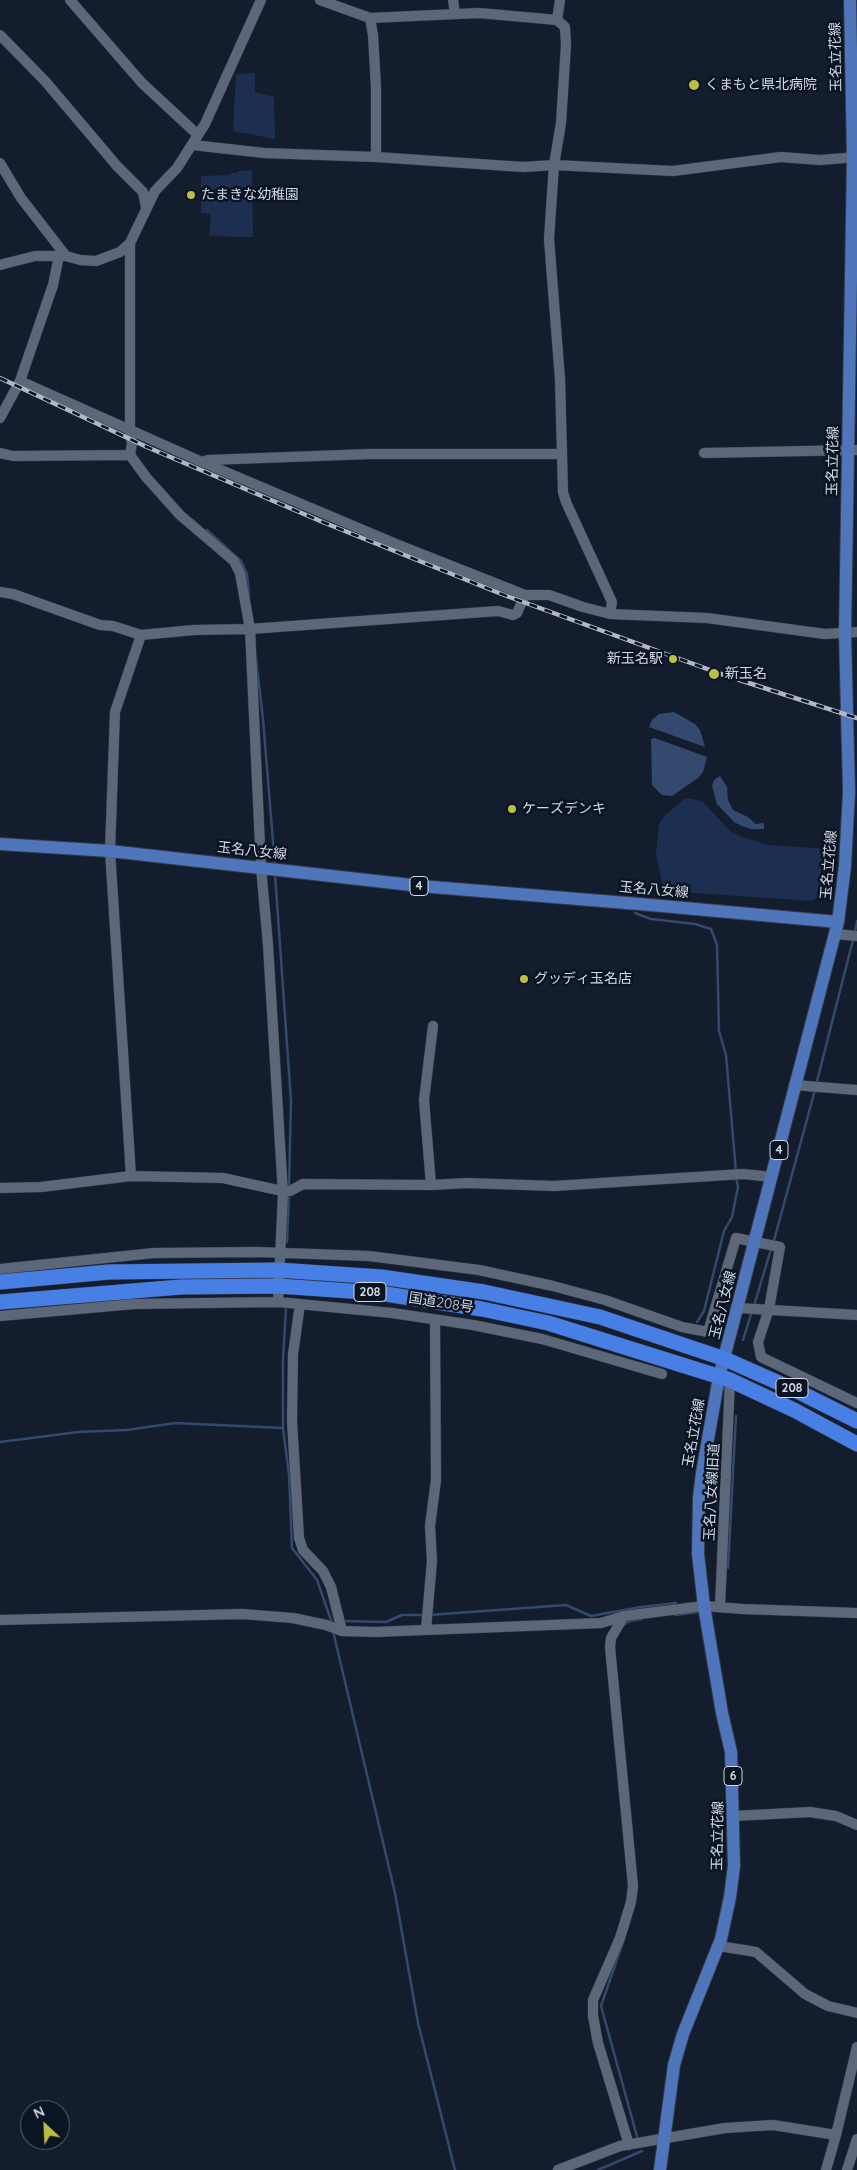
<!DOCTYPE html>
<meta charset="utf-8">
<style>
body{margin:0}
#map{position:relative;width:857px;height:2170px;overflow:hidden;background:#141d2d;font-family:Quicksand,sans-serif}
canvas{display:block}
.north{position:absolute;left:20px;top:2100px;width:50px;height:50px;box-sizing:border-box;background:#0b1423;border:1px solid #5b6370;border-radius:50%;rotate:335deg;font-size:14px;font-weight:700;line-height:20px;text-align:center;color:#d2d9e4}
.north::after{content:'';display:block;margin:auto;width:18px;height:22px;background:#bbc044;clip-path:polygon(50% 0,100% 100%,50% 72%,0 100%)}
</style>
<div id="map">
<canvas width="857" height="2170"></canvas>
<div class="north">N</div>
</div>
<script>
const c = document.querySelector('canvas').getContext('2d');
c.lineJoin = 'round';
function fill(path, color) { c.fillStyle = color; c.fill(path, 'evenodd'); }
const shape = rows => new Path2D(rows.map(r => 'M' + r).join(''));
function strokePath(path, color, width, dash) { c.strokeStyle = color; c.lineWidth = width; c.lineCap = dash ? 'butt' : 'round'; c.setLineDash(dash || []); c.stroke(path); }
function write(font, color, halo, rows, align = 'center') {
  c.font = font + ' Quicksand,"Noto Sans JP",sans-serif'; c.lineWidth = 5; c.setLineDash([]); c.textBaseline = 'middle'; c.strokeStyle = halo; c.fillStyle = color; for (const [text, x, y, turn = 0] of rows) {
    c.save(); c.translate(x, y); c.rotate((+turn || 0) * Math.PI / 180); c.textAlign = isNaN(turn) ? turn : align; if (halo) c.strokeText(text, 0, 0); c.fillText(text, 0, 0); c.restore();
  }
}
const green = shape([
 [255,73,255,92,274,97,275,139,233,131,236,74],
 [252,170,253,237,209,236,211,214,201,213,201,176,230,175,231,173,236,173,239,171],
 [686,798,702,801,730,831,743,837,768,845,829,849,827,887,822,895,812,901,666,891,662,882,656,854,659,824,665,815]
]);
const forest = shape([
 [674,712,695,724,700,730,705,747,649,727,652,720,659,714],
 [655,738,707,757,703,772,698,778,672,796,662,795,652,785,651,739],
 [720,776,727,787,728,800,733,810,748,817,756,824,764,823,764,829,751,829,742,826,734,822,717,804,712,786,714,780]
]);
const stream = shape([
 [207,530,241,561,247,574,249,594],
 [256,659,263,719,275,866],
 [275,874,291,1101,289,1187],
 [635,913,651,919,695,924,711,929,717,945,719,1031,726,1055,736,1172],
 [855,932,857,921],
 [816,1085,853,940],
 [287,1242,289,1193],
 [773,1244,815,1090],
 [754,1306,771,1249],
 [286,1308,283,1360,283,1428,289,1475,292,1548,317,1580,332,1623],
 [697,1322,704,1311,724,1231,732,1217,738,1187,736,1178],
 [743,1340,752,1311],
 [0,1442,78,1432,127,1430,175,1423,283,1428],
 [728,1568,736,1416],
 [429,1615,566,1605,591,1616,641,1607,676,1603],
 [675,1615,699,1612],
 [343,1621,386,1622,402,1615,423,1615],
 [622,1626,630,1621,642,1619],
 [333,1631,395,1893,418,2023,455,2170],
 [623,1942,601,2006,638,2140],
 [598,2170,642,2151]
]);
const minor = shape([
 [70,0,142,83,198,135],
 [261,0,205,124,177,168,155,191,130,243,130,435,132,443,130,455,146,477,180,515,234,561,240,573,250,629,261,867,268,945,283,1194,278,1302],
 [320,0,370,18,479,13,557,20,565,27,566,45,561,123,554,165,549,239,560,379,563,492,566,502,612,602,610,614],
 [453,0,455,14],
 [370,18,373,35,376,88,376,157],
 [557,20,560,0],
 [0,35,45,81,117,166,143,192,146,207],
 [193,145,264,153,376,157,523,167,554,165,673,171,781,157,820,160,857,157],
 [0,163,21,198,66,256],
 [0,265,35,256,66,256,80,260,96,261,120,252,130,243],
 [20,381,202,462,401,546,525,595,549,595,583,607,610,614,707,618,825,634,857,632],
 [0,418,20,381,53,285,59,256],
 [0,453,13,456,130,455],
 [704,453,857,450],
 [202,462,208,460,370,454,561,454],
 [0,592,13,594,100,625,113,626,141,635,194,630,250,629,498,611,513,615,517,613,525,595],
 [835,934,857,936],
 [794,1085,857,1090],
 [131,1176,110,851,115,712,141,635],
 [431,1185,467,1183,554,1186,743,1174,772,1177],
 [0,1188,41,1187,131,1176,223,1178,282,1191,290,1191,303,1184,431,1185,424,1100,433,1026],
 [0,1269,154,1253,257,1252,369,1256,479,1270,553,1286,605,1300,682,1327,708,1332,736,1238,780,1247,769,1309,758,1342,761,1357,857,1403],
 [300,1304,293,1354,292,1421,299,1538,303,1550,323,1571,331,1587,342,1631],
 [738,1308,857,1315],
 [0,1316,134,1304,278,1302,392,1313,473,1325,542,1339,662,1374],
 [720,1606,730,1380],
 [624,1616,611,1638,610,1647,633,1886,631,1902,620,1938,593,2000,593,2016,598,2043,629,2145],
 [0,1620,242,1614,293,1618,326,1625,342,1631,375,1632,601,1623,624,1616,704,1606,743,1609,857,1613],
 [426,1629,432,1561,430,1526,436,1480,435,1320],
 [734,1816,810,1812,836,1816,857,1825],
 [719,1946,756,1952,805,1994,828,2006,857,2013],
 [558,2170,620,2146,725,2128,773,2125,836,2135],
 [826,2170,836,2135,857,2047],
 [847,2170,857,2139]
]);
const major = shape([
 [0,844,110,851,420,886,651,905,838,922],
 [660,2170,674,2065,683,2034,721,1939,730,1897,734,1866,731,1752,722,1713,704,1606,698,1554,699,1498,702,1473,719,1377,838,922,845,866,849,792,845,633,853,158,850,0]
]);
const highway = shape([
 [0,1282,109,1272,278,1270,381,1277,484,1292,600,1317,725,1359,797,1391,857,1421],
 [0,1302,181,1287,278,1286,379,1293,482,1309,548,1323,730,1380,794,1410,857,1444]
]);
const rail = shape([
 [0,378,147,447,325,523,504,595,721,674,857,718]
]);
const markers = [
 [694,85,6,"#bbc044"],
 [191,195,5,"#bbc044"],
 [673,659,5,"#bbc044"],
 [714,674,6,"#bbc044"],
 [512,809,5,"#bbc044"],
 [524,979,5,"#bbc044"]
];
const shields = [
 [419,886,18],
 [779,1150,18],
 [370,1292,32],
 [792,1388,32],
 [733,1776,18]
];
const shieldNames = [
 ["4",419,886],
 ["4",779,1150],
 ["208",370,1292],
 ["208",792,1388],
 ["6",733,1776]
];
const streetNames = [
 ["玉名立花線",836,57,-91],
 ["玉名立花線",833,461,-89],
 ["玉名八女線",252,851,6],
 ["玉名立花線",829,865,-85],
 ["玉名八女線",654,890,5],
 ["国道208号",441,1303,9],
 ["玉名八女線",723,1305,-76],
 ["玉名立花線",694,1433,-80],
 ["玉名八女線旧道",712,1492,-87],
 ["玉名立花線",718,1836,-89]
];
const poiNames = [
 ["くまもと県北病院",705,85],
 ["たまきな幼稚園",201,195],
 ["新玉名駅",663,659,"right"],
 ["新玉名",725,674],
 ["ケーズデンキ",522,809],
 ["グッディ玉名店",534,979]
];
fill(green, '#1c2f51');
fill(forest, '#34496e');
strokePath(stream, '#34496e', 2.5);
strokePath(minor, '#343947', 11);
strokePath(major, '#343947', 14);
strokePath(highway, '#343947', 16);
strokePath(minor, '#5c677a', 10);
strokePath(major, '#4f75ba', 12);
strokePath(highway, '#477fe4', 15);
strokePath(rail, '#b1b8c4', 4.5);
strokePath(rail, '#0b1423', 2.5, [8]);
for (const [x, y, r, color] of markers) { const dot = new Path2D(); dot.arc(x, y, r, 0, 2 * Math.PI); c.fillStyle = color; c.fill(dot); strokePath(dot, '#0b1423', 2); }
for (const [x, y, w] of shields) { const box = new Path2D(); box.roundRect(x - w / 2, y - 9.5, w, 19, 4); c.fillStyle = '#0b1423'; c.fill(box); strokePath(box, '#d2d9e4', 1); }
write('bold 12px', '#d2d9e4', null, shieldNames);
write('14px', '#d2d9e4', '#0b1423', streetNames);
write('14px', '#d2d9e4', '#0b1423', poiNames, 'left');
</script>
